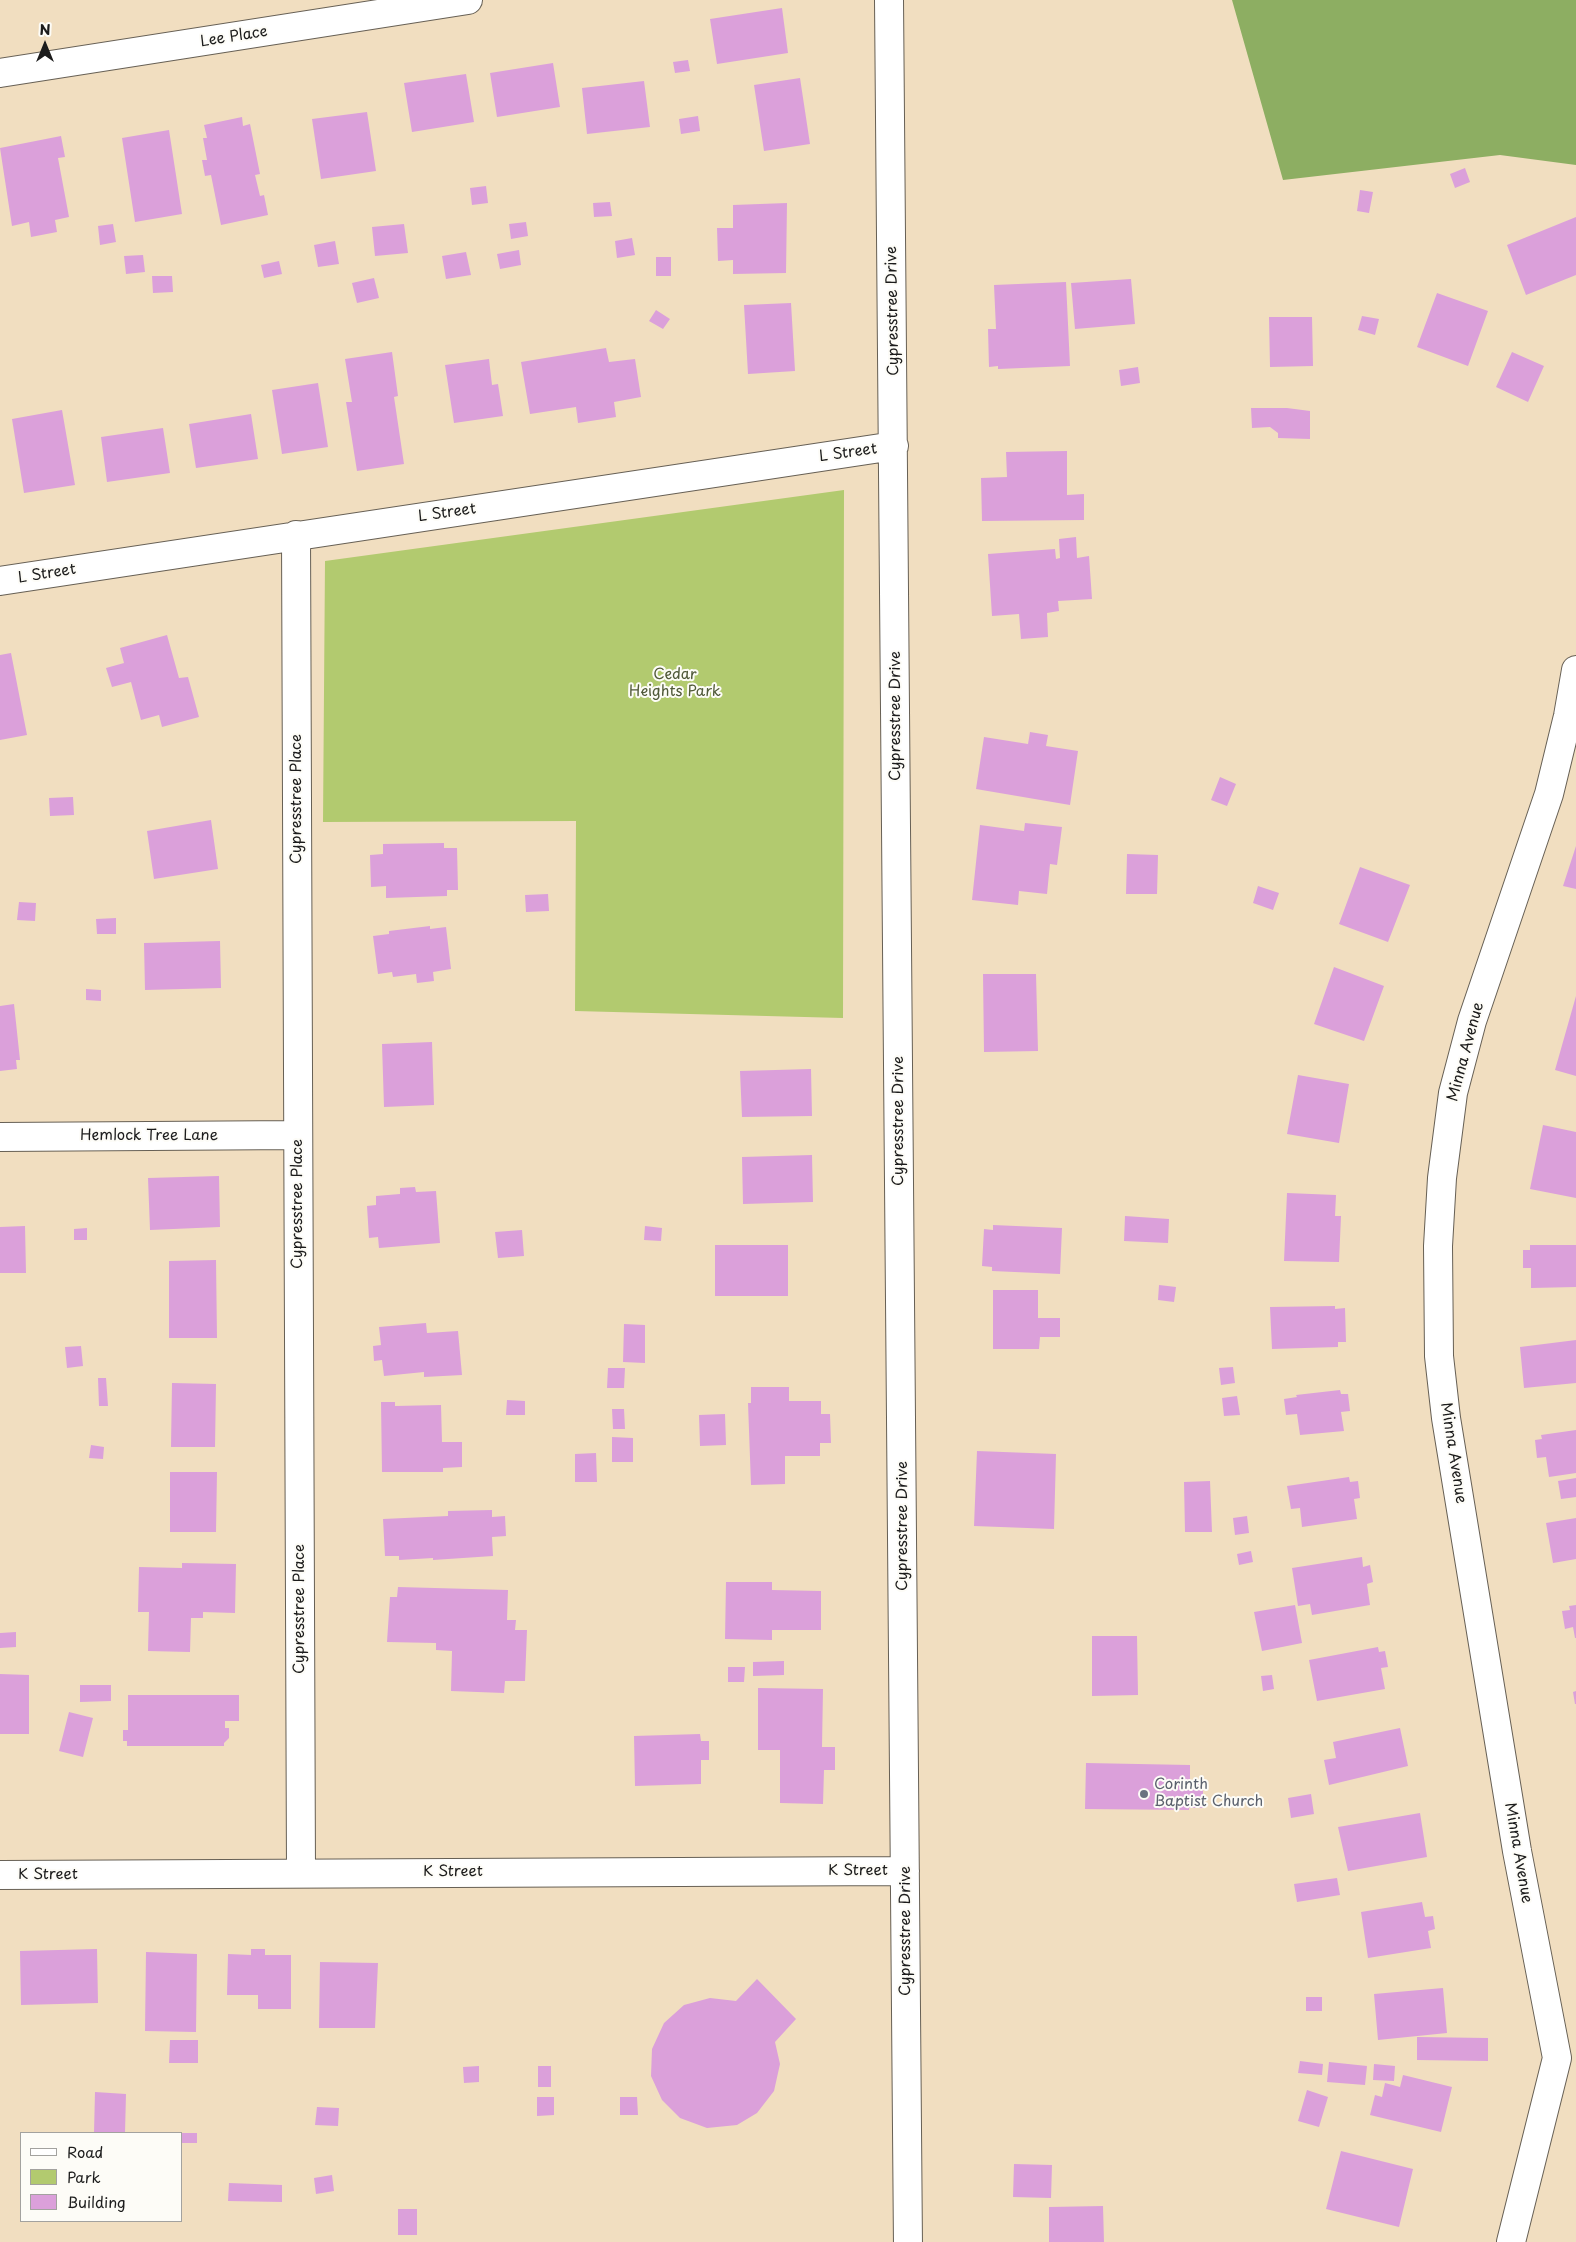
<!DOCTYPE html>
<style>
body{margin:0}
#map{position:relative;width:1576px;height:2242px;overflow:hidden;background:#f1dec0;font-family:"Playpen Sans",sans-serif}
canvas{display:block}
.legend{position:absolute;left:20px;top:2132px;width:162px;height:90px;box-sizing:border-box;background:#fdfcf7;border:1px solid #a3a29f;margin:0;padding:6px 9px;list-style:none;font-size:15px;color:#1c1c1c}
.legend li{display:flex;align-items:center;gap:10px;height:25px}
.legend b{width:25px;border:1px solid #a3a29f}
.north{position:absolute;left:20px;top:20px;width:50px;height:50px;-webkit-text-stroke:4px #fdfcf7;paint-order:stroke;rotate:0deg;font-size:14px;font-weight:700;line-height:20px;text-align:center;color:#1c1c1c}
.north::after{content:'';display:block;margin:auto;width:18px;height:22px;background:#1c1c1c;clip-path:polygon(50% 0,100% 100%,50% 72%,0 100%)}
</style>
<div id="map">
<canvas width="1576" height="2242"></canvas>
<ul class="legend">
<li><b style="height:6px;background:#fff"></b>Road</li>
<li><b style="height:14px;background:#b2ca6f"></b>Park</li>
<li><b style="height:14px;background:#dba0da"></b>Building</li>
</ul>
<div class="north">N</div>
</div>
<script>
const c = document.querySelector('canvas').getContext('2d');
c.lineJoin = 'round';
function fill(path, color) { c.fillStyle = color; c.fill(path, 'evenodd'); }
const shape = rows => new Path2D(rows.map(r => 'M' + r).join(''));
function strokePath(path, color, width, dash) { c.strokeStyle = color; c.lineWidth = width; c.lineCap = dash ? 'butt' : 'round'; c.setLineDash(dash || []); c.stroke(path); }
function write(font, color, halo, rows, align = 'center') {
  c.font = font + ' "Playpen Sans",sans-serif'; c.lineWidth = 4; c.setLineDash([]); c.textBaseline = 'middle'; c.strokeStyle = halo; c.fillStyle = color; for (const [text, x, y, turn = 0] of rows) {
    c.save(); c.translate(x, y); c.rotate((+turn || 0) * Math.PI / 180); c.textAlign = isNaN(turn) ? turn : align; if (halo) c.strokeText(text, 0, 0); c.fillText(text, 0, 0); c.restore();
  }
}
const green = shape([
 [844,490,843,1018,575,1011,576,821,323,822,325,561]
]);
const forest = shape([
 [1232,0,1576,0,1576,165,1500,155,1283,180]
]);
const building = shape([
 [782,8,788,53,717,64,710,19],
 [688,60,690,71,675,73,673,62],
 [553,63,560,107,497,117,490,73],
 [466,74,474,122,412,132,404,83],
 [800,78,810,144,764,151,754,85],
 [644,81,650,127,587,134,582,88],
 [367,112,376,171,321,179,312,119],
 [698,116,700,131,681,134,679,119],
 [242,117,243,126,250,124,260,174,255,175,260,196,264,195,268,215,221,225,211,175,205,176,202,160,207,160,203,138,207,138,204,125],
 [169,130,182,214,135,222,122,138],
 [61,136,65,157,58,158,69,217,55,220,57,232,31,237,29,222,12,226,0,148],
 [1465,168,1470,182,1455,188,1450,174],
 [486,186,488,203,472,205,470,188],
 [1360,190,1373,192,1369,213,1357,211],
 [610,202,612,216,594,217,593,203],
 [787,203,786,273,733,274,733,260,718,261,717,228,733,228,733,205],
 [1576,217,1576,275,1526,295,1507,245],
 [526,222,528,236,511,239,509,224],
 [113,224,116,242,100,245,98,226],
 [404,224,408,253,375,256,372,227],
 [632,238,635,255,617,258,615,241],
 [335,241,339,264,318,267,314,245],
 [519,250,521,265,500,269,497,254],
 [466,252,471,275,446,279,442,256],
 [143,255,145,272,126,274,124,256],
 [656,257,671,257,671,276,656,276],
 [279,261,282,274,264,278,261,265],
 [152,276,172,276,173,292,153,293],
 [374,278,379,298,357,303,352,283],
 [1131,279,1135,324,1075,329,1071,283],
 [1066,282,1070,366,998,369,998,366,989,367,988,329,996,329,994,285],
 [1437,293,1488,311,1468,366,1417,347],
 [791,303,795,371,748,374,744,305],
 [656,310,670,319,663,329,649,321],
 [1362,316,1379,319,1375,335,1358,330],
 [1269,317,1312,317,1313,366,1270,367],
 [606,348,609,362,635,359,641,397,614,402,616,417,578,423,576,407,530,414,521,362],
 [392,352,398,396,394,397,404,464,357,471,346,402,352,402,345,359],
 [1512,352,1544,366,1528,402,1496,387],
 [489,359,492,385,498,384,503,416,454,423,445,365],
 [1138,367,1140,383,1121,386,1119,370],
 [318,383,328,447,282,454,272,390],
 [1251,408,1287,408,1310,411,1310,439,1278,438,1278,433,1270,427,1252,428],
 [62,410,75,485,24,493,12,419],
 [251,414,258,459,196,468,189,424],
 [163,428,170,473,107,482,101,437],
 [1067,451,1067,495,1084,494,1084,520,982,521,981,478,1007,477,1006,452],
 [1076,537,1077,558,1089,556,1092,599,1058,601,1059,611,1047,613,1048,637,1021,639,1019,614,992,616,988,554,1055,549,1056,559,1060,558,1059,539],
 [167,635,179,678,188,677,199,717,162,727,159,715,141,720,131,682,112,687,106,668,124,663,120,648],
 [11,653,27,735,0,740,0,655],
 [1030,732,1048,735,1046,746,1078,751,1070,805,976,789,984,737,1028,744],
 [1220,777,1236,784,1227,806,1211,800],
 [73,797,74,815,50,816,49,798],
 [211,820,218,869,154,879,147,831],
 [1025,823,1062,827,1057,865,1050,864,1047,894,1019,891,1018,905,972,900,980,825,1024,831],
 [444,843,444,848,457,848,458,890,447,890,447,896,386,898,386,886,371,887,370,855,383,854,383,844],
 [1576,846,1576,889,1563,886],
 [1127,854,1158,855,1157,894,1126,894],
 [1360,867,1410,885,1388,942,1339,924],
 [1258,886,1279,893,1273,910,1253,903],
 [548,894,549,911,526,912,525,895],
 [19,902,36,903,35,921,17,920],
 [116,918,116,934,97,934,96,919],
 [430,926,430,929,446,927,451,969,433,972,434,981,417,983,416,974,393,977,392,972,378,974,373,936,389,934,389,931],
 [220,941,221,988,145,990,144,943],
 [1334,967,1384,986,1364,1041,1314,1024],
 [983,974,1036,974,1038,1051,984,1052],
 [86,989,101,990,101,1001,86,1000],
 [1576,996,1576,1076,1555,1070],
 [14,1004,20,1060,16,1060,17,1069,0,1071,0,1006],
 [432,1042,434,1105,384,1107,382,1044],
 [811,1069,812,1116,742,1117,740,1071],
 [1298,1075,1349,1084,1339,1143,1287,1134],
 [1543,1125,1576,1132,1576,1198,1530,1189],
 [812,1155,813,1202,743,1204,742,1157],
 [219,1176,220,1227,150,1230,148,1178],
 [415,1187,416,1192,436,1191,440,1243,379,1248,378,1237,369,1238,367,1206,376,1205,376,1196,400,1194,400,1188],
 [1287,1193,1336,1195,1335,1216,1341,1216,1339,1262,1284,1261],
 [1125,1216,1169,1219,1168,1243,1124,1241],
 [993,1225,1062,1228,1060,1274,992,1271,992,1267,982,1266,984,1229,993,1230],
 [25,1226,26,1273,0,1273,0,1227],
 [645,1226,662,1228,661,1241,644,1240],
 [87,1228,87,1240,74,1240,74,1229],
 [522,1230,524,1256,498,1258,495,1232],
 [715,1245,788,1245,788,1296,715,1296],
 [1530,1245,1576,1245,1576,1287,1531,1288,1531,1268,1523,1268,1523,1250,1530,1250],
 [216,1260,217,1338,169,1338,169,1261],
 [1159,1285,1176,1287,1174,1302,1158,1300],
 [993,1290,1038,1290,1038,1318,1060,1318,1060,1337,1040,1337,1039,1349,993,1349],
 [1335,1306,1335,1309,1345,1308,1346,1342,1338,1342,1338,1347,1272,1349,1270,1307],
 [426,1323,427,1333,458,1331,462,1375,424,1377,424,1372,384,1376,382,1360,374,1361,373,1346,381,1345,379,1327],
 [624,1324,645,1325,645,1363,623,1362],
 [1576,1340,1576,1383,1524,1388,1520,1347],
 [81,1346,83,1366,67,1368,65,1347],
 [1233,1367,1235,1383,1221,1385,1219,1368],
 [608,1368,625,1368,624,1388,607,1388],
 [98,1378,106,1378,108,1406,99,1406],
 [172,1383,216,1384,215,1447,171,1447],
 [751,1387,789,1387,789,1401,821,1401,821,1414,830,1414,831,1443,820,1443,820,1456,785,1456,785,1484,751,1485,748,1403,751,1403],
 [1340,1390,1341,1394,1348,1394,1350,1411,1341,1412,1344,1431,1300,1435,1297,1414,1286,1415,1284,1399,1297,1397,1296,1395],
 [1237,1396,1240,1415,1224,1416,1222,1398],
 [507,1400,525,1401,525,1415,506,1415],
 [381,1402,395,1402,395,1406,441,1405,442,1442,462,1442,462,1467,443,1468,443,1472,382,1472],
 [612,1409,624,1409,625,1429,613,1429],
 [725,1414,726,1445,700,1446,699,1415],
 [1576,1430,1576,1473,1549,1477,1546,1457,1537,1458,1535,1440,1542,1439,1541,1435],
 [612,1437,633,1438,633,1462,612,1462],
 [91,1445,104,1447,103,1459,89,1458],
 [977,1451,1056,1454,1054,1529,974,1526],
 [596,1453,597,1482,575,1482,575,1454],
 [170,1472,217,1472,216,1532,170,1532],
 [1349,1477,1350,1482,1358,1481,1360,1498,1354,1499,1357,1519,1302,1527,1300,1508,1291,1509,1287,1486],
 [1576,1478,1576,1497,1561,1499,1558,1481],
 [1210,1481,1212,1532,1185,1532,1184,1482],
 [492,1510,492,1517,505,1516,506,1536,492,1537,493,1556,433,1560,433,1558,399,1560,399,1556,385,1556,383,1519,448,1516,448,1511],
 [1247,1516,1249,1533,1235,1535,1233,1518],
 [1576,1518,1576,1559,1553,1563,1546,1523],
 [1251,1551,1253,1562,1239,1565,1237,1554],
 [1362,1557,1363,1567,1370,1565,1373,1582,1367,1584,1370,1605,1312,1615,1310,1604,1298,1606,1292,1568],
 [182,1563,236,1564,235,1613,203,1612,203,1618,191,1618,190,1652,148,1651,149,1612,138,1612,139,1567,182,1568],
 [726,1582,772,1582,772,1590,821,1591,821,1630,772,1630,772,1640,725,1639],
 [398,1587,508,1590,507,1620,516,1620,515,1630,527,1630,525,1681,505,1681,504,1693,451,1691,452,1651,436,1650,436,1643,387,1642,390,1597,397,1597],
 [1295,1605,1302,1643,1262,1651,1254,1612],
 [1576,1605,1576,1638,1575,1638,1573,1627,1565,1629,1562,1611,1570,1610,1569,1606],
 [16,1632,16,1647,0,1648,0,1633],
 [1092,1636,1137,1636,1138,1695,1092,1696],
 [1378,1647,1379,1652,1385,1651,1388,1667,1381,1668,1385,1689,1317,1701,1309,1660],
 [784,1661,784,1675,753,1676,753,1662],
 [728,1667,745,1667,744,1682,728,1682],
 [0,1674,29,1675,29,1734,0,1734],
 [1272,1675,1274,1689,1263,1691,1261,1676],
 [80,1685,111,1685,111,1701,80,1702],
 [758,1688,823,1689,822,1747,835,1747,835,1770,824,1770,823,1804,780,1803,780,1750,758,1750],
 [1576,1691,1576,1704,1575,1704,1573,1692],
 [128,1695,239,1695,239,1721,225,1721,225,1728,229,1728,229,1738,224,1743,224,1746,127,1746,127,1741,123,1741,123,1730,128,1730],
 [69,1712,93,1718,83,1757,59,1751],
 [1400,1728,1408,1766,1329,1785,1324,1760,1336,1758,1333,1742],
 [700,1734,701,1741,709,1741,709,1760,701,1760,701,1784,635,1786,634,1736],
 [1086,1763,1190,1765,1190,1780,1203,1780,1203,1808,1189,1808,1189,1810,1085,1809],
 [1311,1794,1314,1814,1291,1818,1288,1798],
 [1420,1813,1427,1857,1348,1871,1338,1827],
 [1337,1878,1340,1895,1297,1902,1294,1884],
 [1422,1902,1425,1917,1433,1916,1435,1929,1428,1931,1431,1948,1368,1958,1361,1912],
 [97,1949,98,2003,21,2005,20,1951],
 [251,1949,265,1949,265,1955,291,1955,291,2009,258,2009,258,1995,227,1995,228,1954,251,1955],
 [146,1952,197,1954,196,2032,145,2031],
 [320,1962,378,1963,375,2028,319,2028],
 [757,1979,796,2019,775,2042,780,2064,774,2091,757,2113,737,2125,707,2128,680,2118,662,2100,651,2076,652,2049,664,2023,684,2005,710,1998,736,2001],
 [1443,1988,1447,2033,1378,2040,1374,1994],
 [1306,1997,1322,1997,1322,2011,1306,2011],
 [1417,2037,1488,2038,1488,2061,1417,2060],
 [170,2040,198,2040,198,2063,169,2063],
 [1300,2061,1323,2064,1322,2075,1298,2073],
 [1329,2062,1367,2066,1365,2085,1327,2082],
 [1374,2064,1395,2066,1394,2081,1373,2080],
 [479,2066,479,2082,464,2083,463,2067],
 [538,2066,551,2066,551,2087,538,2087],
 [1403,2075,1452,2087,1441,2132,1370,2115,1375,2095,1382,2097,1385,2083,1400,2087],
 [1307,2090,1328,2097,1319,2127,1298,2121],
 [95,2092,126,2094,125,2133,94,2133],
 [537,2097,554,2097,554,2115,537,2116],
 [620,2097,637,2097,638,2115,620,2115],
 [317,2107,339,2108,338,2126,315,2125],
 [181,2133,197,2133,197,2143,181,2143],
 [1341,2151,1413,2169,1399,2227,1326,2209],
 [1014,2164,1052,2165,1051,2198,1013,2197],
 [332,2175,334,2191,316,2194,314,2178],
 [229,2183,282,2185,282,2202,228,2201],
 [1103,2206,1104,2242,1049,2242,1049,2207],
 [398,2209,417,2209,417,2235,398,2235]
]);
const street = shape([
 [889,0,908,2242],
 [0,73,468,0],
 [296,535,301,1872],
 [0,581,894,446],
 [0,1137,298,1135],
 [0,1875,905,1871],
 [1511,2242,1557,2058,1517,1851,1446,1418,1439,1356,1438,1246,1442,1178,1453,1093,1472,1021,1549,794,1568,716,1576,670]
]);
const markers = [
 [1144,1794,5,"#6b7280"]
];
const streetNames = [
 ["Lee Place",234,37,-9],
 ["Cypresstree Drive",893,311,-91],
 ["L Street",848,453,-8],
 ["L Street",447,513,-8],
 ["L Street",47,574,-9],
 ["Cypresstree Drive",896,716,-90],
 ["Cypresstree Place",297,799,-90],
 ["Minna Avenue",1466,1052,-75],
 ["Cypresstree Drive",899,1121,-90],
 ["Hemlock Tree Lane",149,1136],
 ["Cypresstree Place",298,1204,-90],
 ["Minna Avenue",1453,1453,81],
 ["Cypresstree Drive",903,1526,-90],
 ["Cypresstree Place",300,1609,-90],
 ["Minna Avenue",1518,1853,80],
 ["K Street",858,1871],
 ["K Street",453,1872],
 ["K Street",48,1875],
 ["Cypresstree Drive",906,1931,-90]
];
const parkNames = [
 ["Cedar",675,675],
 ["Heights Park",675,692]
];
const worshipNames = [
 ["Corinth",1154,1785],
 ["Baptist Church",1154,1802]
];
fill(green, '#b2ca6f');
fill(forest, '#8dae62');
fill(building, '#dba0da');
strokePath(street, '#676055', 30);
strokePath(street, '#fff', 28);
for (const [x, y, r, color] of markers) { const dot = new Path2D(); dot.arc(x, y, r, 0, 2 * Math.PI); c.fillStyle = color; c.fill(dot); strokePath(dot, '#fdfcf7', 2); }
write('15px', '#1c1c1c', '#fdfcf7', streetNames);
write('15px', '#505939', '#fdfcf7', parkNames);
write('15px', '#5b616d', '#fdfcf7', worshipNames, 'left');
</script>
